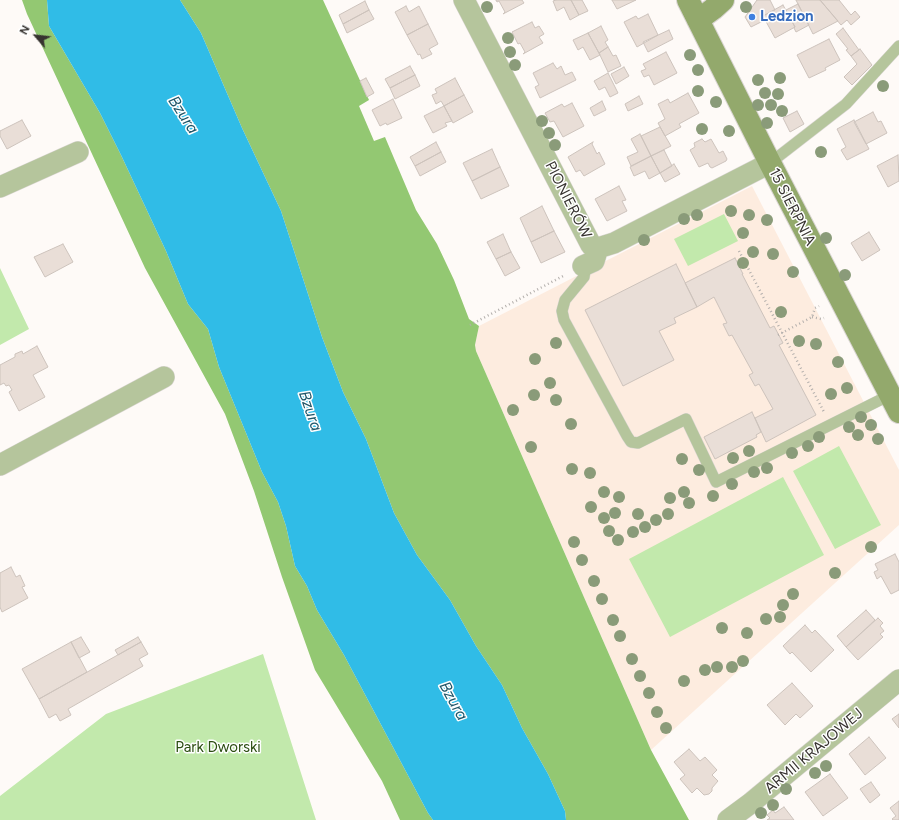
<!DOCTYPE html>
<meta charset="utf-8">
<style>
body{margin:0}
#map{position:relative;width:899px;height:820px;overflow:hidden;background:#fefaf7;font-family:Figtree,sans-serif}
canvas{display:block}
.north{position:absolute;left:16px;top:16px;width:40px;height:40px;-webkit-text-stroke:3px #fff;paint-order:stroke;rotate:298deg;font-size:11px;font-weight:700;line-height:16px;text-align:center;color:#373330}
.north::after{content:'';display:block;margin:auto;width:14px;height:18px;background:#373330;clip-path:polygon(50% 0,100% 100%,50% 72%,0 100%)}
</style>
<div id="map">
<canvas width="899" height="820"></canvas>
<div class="north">N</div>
</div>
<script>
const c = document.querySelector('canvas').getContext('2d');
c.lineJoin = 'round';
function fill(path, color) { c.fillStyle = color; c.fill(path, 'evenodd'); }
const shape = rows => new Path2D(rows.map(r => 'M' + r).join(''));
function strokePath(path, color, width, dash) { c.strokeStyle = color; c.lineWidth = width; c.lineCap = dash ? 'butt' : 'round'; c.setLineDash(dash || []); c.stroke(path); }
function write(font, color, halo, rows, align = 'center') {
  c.font = font + ' Figtree,sans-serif'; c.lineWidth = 3; c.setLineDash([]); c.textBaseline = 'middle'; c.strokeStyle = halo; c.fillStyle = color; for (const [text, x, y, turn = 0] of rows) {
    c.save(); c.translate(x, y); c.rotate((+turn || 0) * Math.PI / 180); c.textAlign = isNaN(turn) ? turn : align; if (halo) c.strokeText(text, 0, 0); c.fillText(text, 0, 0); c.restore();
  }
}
const built = shape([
 [752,186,899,470,899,525,651,750,476,351,475,345,479,326]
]);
const green = shape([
 [724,214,738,241,688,266,674,239],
 [0,268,29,329,0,345],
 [839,446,881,525,835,549,793,471],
 [783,477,824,555,670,637,629,559],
 [263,654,316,820,0,820,0,796,106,714]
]);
const forest = shape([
 [22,0,47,0,49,26,100,113,121,155,166,251,188,304,208,329,219,367,244,428,262,472,278,502,286,526,295,566,307,586,317,610,344,655,428,813,433,820,400,820,382,781,315,670,282,577,254,491,225,414,145,268,27,14],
 [180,0,323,0,369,100,359,106,374,141,385,137,416,210,437,244,454,280,469,319,479,326,475,345,476,351,651,750,689,820,566,820,565,811,548,774,522,728,502,685,476,646,450,600,417,555,394,513,366,439,343,392,322,337,281,211,242,128,201,33]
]);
const water = shape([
 [47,0,180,0,201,33,242,128,281,211,322,337,343,392,366,439,394,513,417,555,450,600,476,646,502,685,522,728,548,774,565,811,566,820,433,820,428,813,344,655,317,610,307,586,295,566,286,526,278,502,262,472,244,428,219,367,208,329,188,304,166,251,121,155,100,113,49,26]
]);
const building = shape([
 [496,0,522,0,524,3,503,14,505,12,499,1,497,2,496,0],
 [556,0,571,0,579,15,570,20,564,7,557,11,553,1,556,0],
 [571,0,582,0,588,11,579,15,571,0],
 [612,0,636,0,617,9,612,0],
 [757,0,770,0,775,10,763,16,765,20,751,27,745,17,757,0],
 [796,0,820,0,838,21,813,34,796,0],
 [820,0,839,0,851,15,855,11,860,17,851,25,847,20,841,25,820,0],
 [365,1,369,10,343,24,339,15,365,1],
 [798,4,809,25,796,32,794,28,795,27,786,10,798,4],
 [783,5,795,27,775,38,763,16,783,5],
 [406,6,409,12,419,6,428,24,407,35,395,12,406,6],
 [369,10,374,19,347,33,343,24,369,10],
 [648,14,658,35,637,47,624,22,636,16,638,19,648,14],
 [532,22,535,28,539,26,544,34,539,37,543,43,523,54,525,52,520,43,518,44,512,32,532,22],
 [428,24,438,44,429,49,432,54,422,59,420,54,418,55,407,35,428,24],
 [601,26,608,40,605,42,608,47,599,53,588,33,601,26],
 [843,28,859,50,851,56,846,50,848,49,836,34,843,28],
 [669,30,673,39,648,52,643,42,669,30],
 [588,33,600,55,590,60,583,47,578,50,573,40,588,33],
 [829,39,840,60,825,68,826,70,809,78,797,55,829,39],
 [608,47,613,56,616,55,621,66,608,72,599,53,608,47],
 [860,49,872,65,852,85,844,77,857,64,851,56,860,49],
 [666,52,677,73,654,85,649,75,644,77,641,71,646,69,643,64,666,52],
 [553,63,557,69,561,66,565,75,572,72,576,80,540,98,535,87,539,85,533,73,553,63],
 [410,66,415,75,390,88,385,79,410,66],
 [624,67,629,76,616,84,611,74,624,67],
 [608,73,618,93,610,97,605,87,599,90,594,81,608,73],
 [415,75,420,86,395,99,390,88,415,75],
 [366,78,374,93,367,97,360,81,366,78],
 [455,78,464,95,444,106,441,101,436,104,432,95,437,93,435,89,455,78],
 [688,93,699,113,679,124,681,127,665,136,658,123,665,119,658,104,668,99,670,103,688,93],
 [464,95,473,112,453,123,444,106,464,95],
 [639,96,643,104,628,111,625,104,639,96],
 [393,99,402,118,387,125,386,123,380,126,372,110,393,99],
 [602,101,606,110,594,116,590,108,602,101],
 [572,103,584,126,563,137,554,121,550,122,545,113,562,104,564,107,572,103],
 [444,106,452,121,445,123,447,126,433,133,424,116,444,106],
 [797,111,804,124,790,132,783,118,797,111],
 [873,112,878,122,881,121,887,133,866,144,854,122,873,112],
 [22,120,31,136,7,149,0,136,0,131,22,120],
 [854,120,869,149,847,160,841,150,846,147,837,129,854,120],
 [660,127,671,146,651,156,641,136,660,127],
 [640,134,651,156,631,166,627,157,638,152,631,139,640,134],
 [702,139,705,142,711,139,719,153,723,151,727,159,726,161,712,168,710,167,708,163,699,167,690,150,695,147,694,143,702,139],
 [436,142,441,152,415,166,410,157,436,142],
 [593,142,592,144,597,154,599,152,605,164,584,176,580,170,576,172,568,157,593,142],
 [492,149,500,167,472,181,463,163,492,149],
 [664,150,672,166,660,173,651,156,664,150],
 [441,152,446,162,420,176,415,166,441,152],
 [898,155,899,181,888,187,877,166,898,155],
 [651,156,660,173,649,179,645,171,634,176,630,167,651,156],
 [674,164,680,174,665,182,660,173,674,164],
 [500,167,509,186,481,199,472,181,500,167],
 [619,186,626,200,622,201,627,211,607,221,595,199,619,186],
 [542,206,554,231,531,242,520,218,542,206],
 [554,231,565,252,541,263,531,242,554,231],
 [869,232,880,250,862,261,851,243,869,232],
 [503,234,511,252,496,259,487,242,503,234],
 [63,244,73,262,45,277,34,257,63,244],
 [511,252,520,268,505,276,496,259,511,252],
 [735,258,743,274,742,274,770,328,774,326,783,343,779,345,816,415,766,442,755,418,773,409,759,384,755,386,749,375,753,373,732,335,729,336,723,324,727,323,714,297,697,307,685,283,735,258],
 [676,264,697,307,674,318,676,323,659,331,674,360,623,386,585,310,676,264],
 [37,346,48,367,33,375,45,397,19,411,9,392,12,390,9,385,6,386,4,383,0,385,0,365,15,357,15,354,22,351,23,354,37,346],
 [752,412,761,432,756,435,757,437,715,459,704,437,752,412],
 [895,554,899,562,899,590,891,594,881,576,877,579,874,572,878,570,875,564,895,554],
 [11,567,16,577,20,575,25,586,22,587,28,598,2,612,0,607,0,573,11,567],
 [866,610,875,620,846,647,837,636,866,610],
 [878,618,883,623,880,626,884,631,880,634,883,637,858,660,846,647,878,618],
 [805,625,812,633,815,630,834,650,811,672,792,652,790,654,783,646,805,625],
 [81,637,90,652,79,658,71,642,81,637],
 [138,637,141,642,118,655,115,650,138,637],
 [71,642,87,672,39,699,22,669,71,642],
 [141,642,148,654,139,659,143,666,68,709,71,715,60,721,56,714,49,718,39,699,141,642],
 [792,683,813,706,800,718,796,714,785,725,767,705,792,683],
 [899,714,899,728,892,719,899,714],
 [869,737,886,758,865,775,849,754,869,737],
 [689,749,700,761,705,757,717,770,712,775,718,781,712,788,712,791,709,794,704,795,697,788,692,793,680,779,685,775,674,762,689,749],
 [830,774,848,798,823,816,805,792,830,774],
 [871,782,880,795,870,803,860,789,871,782],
 [899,801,899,820,893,820,892,819,896,816,890,808,899,801],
 [784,807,794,820,767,820,770,818,767,815,773,810,775,813,784,807]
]);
const path = shape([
 [739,251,824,412],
 [812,317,821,319,824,318],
 [470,325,565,275],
 [778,335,812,317,815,308,819,306]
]);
const lane = shape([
 [770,163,846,104,899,46],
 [583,266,585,271,584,277,565,300,562,311,564,320,627,436,631,442,638,443,686,419,716,482,890,395]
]);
const street = shape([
 [464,0,591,245,598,248,614,243,770,163],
 [0,187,78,152],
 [583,266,594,261,598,248],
 [0,465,164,377],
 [728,820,751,803,899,680]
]);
const secondary = shape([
 [688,0,770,163,899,412],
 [698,20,713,9,723,0]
]);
const trees = [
 [487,7],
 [746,7],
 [508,38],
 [510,52],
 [690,55],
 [515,65],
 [698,70],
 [780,78],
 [758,80],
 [883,86],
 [698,91],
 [765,93],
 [778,94],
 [716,102],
 [758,105],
 [771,105],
 [782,111],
 [542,121],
 [767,123],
 [702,129],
 [729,131],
 [549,133],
 [555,145],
 [821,152],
 [731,211],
 [697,215],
 [749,215],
 [684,219],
 [767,220],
 [743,233],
 [826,238],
 [644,240],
 [753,252],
 [773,254],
 [743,263],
 [793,272],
 [845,275],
 [781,312],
 [799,341],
 [556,343],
 [816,344],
 [535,359],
 [838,362],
 [550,383],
 [847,388],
 [831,394],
 [534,395],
 [556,400],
 [513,410],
 [861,417],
 [571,424],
 [871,425],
 [849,427],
 [858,435],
 [819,437],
 [878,439],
 [808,446],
 [531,447],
 [749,451],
 [792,453],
 [733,458],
 [682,459],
 [767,468],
 [572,469],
 [699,470],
 [754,472],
 [590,473],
 [732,484],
 [604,492],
 [684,492],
 [713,496],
 [619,497],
 [670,498],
 [689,503],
 [591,507],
 [615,513],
 [638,514],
 [668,514],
 [604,518],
 [656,520],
 [645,527],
 [609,531],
 [633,532],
 [618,540],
 [574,542],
 [871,547],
 [582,560],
 [835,573],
 [594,581],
 [793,594],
 [602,599],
 [783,605],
 [780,617],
 [766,619],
 [613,620],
 [722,628],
 [747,633],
 [620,636],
 [632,659],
 [743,661],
 [717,667],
 [732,667],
 [705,670],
 [640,676],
 [684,681],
 [649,693],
 [657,712],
 [666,728],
 [826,766],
 [815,773],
 [786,789],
 [773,805],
 [761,813]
];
const markers = [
 [752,17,4,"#3f7fe0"]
];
const shopNames = [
 ["Ledzion",760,17]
];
const streetNames = [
 ["PIONIERÓW",568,200,63],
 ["15 SIERPNIA",792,207,63],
 ["ARMII KRAJOWEJ",814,751,-40]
];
const parkNames = [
 ["Park Dworski",218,748]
];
const waterNames = [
 ["Bzura",183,115,57],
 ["Bzura",310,411,71],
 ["Bzura",453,701,61]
];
fill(built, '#fdecdf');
fill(green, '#c2e9ac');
fill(forest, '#93c872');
fill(water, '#30bce7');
fill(building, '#e9ded7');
strokePath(building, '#cdc3bc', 1);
strokePath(lane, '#dad6d3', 12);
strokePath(street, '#dad6d3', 22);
strokePath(secondary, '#dad6d3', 24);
strokePath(path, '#b3afac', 2.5, [1, 3]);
strokePath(lane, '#b5c59c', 11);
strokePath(street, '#b5c59c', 21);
strokePath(secondary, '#93a96c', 22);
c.fillStyle = '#8a9b79';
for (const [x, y] of trees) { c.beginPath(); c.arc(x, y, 6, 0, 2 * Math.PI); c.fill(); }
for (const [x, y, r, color] of markers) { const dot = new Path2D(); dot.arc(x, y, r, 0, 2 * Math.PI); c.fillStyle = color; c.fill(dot); strokePath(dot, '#fff', 1.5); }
write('bold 15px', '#366cbe', '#fff', shopNames, 'left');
write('15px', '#373330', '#fff', streetNames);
write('15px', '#2c4e12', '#fff', parkNames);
write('italic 16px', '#205668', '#fff', waterNames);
</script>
